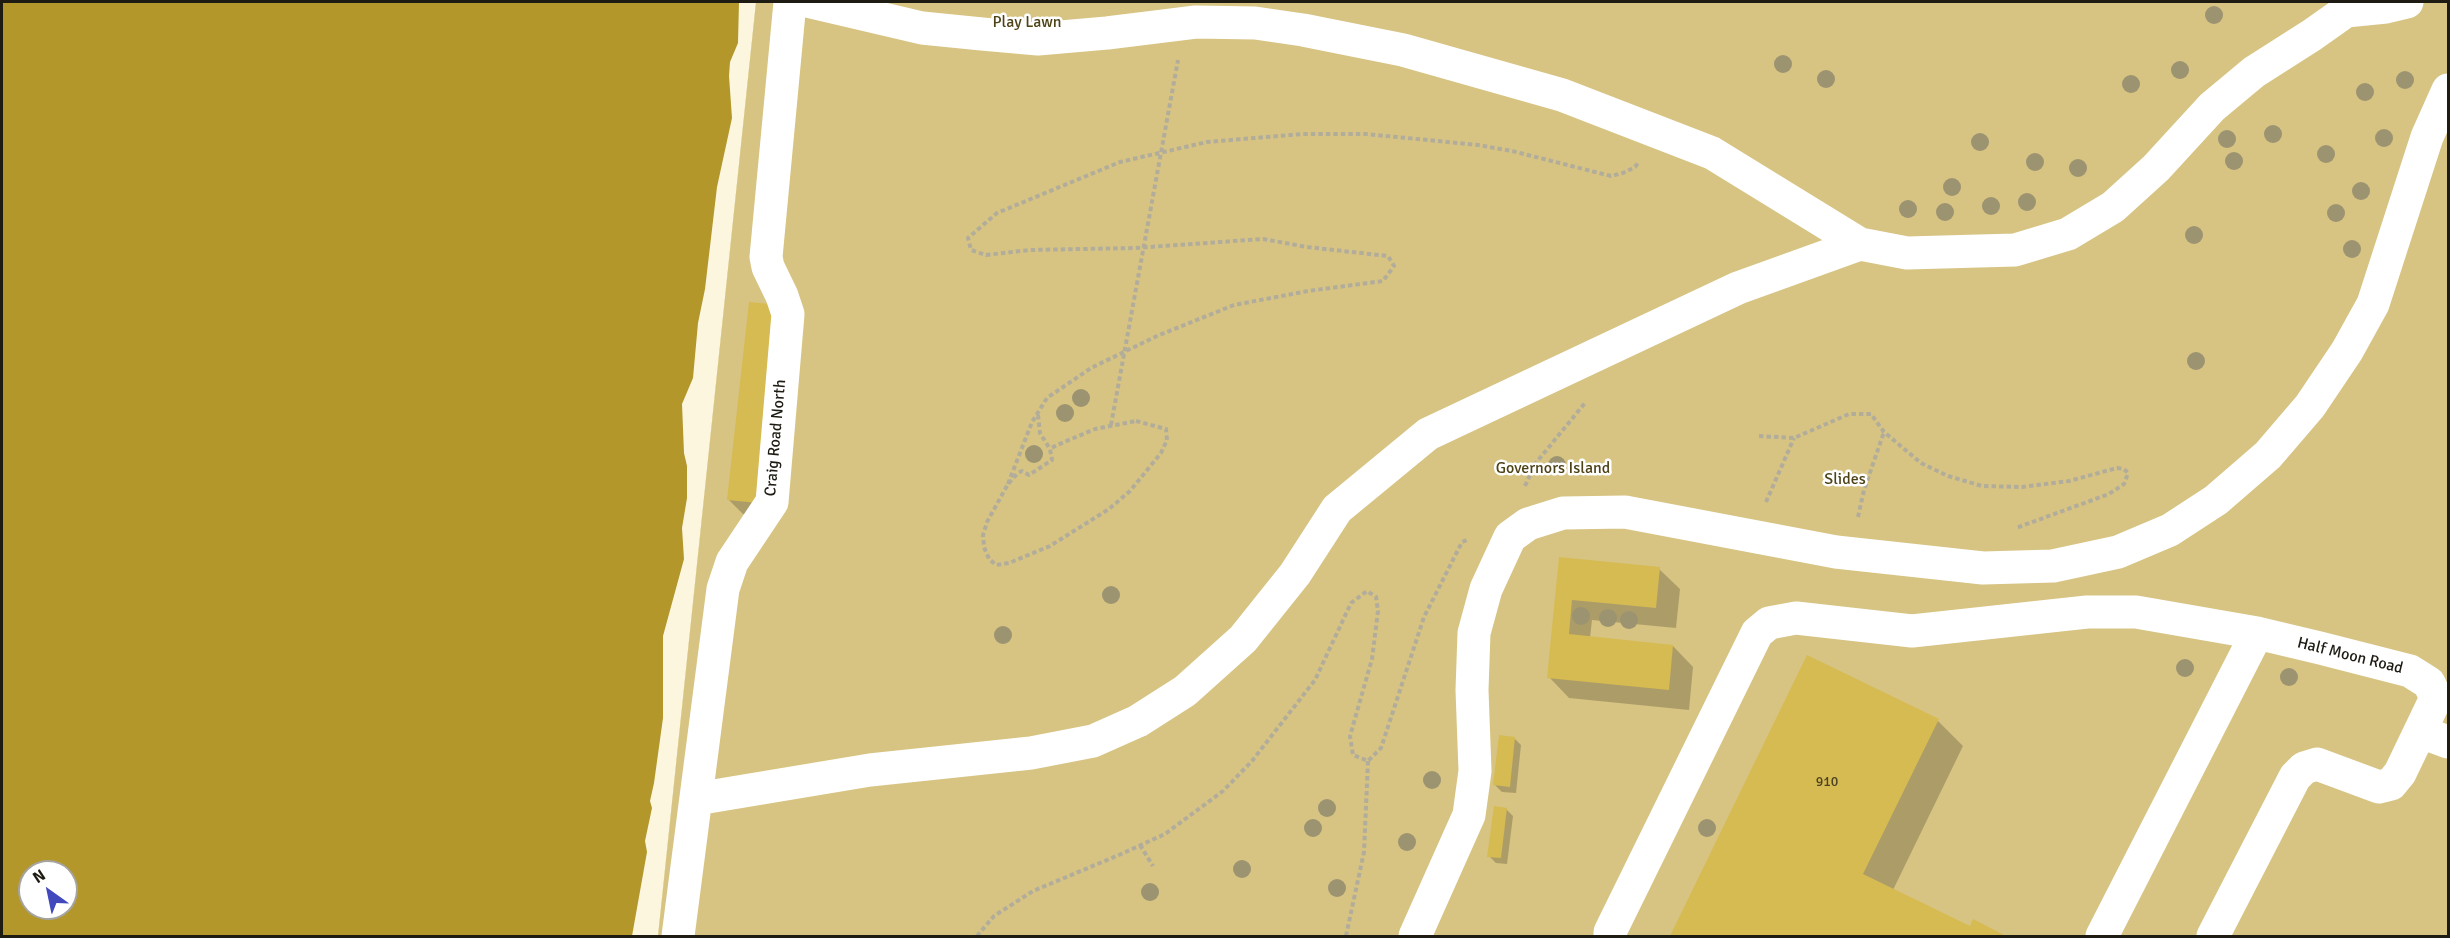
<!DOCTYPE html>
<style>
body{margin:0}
#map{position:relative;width:2450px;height:938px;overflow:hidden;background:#fcf6de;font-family:Signika,sans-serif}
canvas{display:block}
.frame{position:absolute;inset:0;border:3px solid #1e1b13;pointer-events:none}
.north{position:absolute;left:18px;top:860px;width:60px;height:60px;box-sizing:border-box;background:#fff;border:2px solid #a5a4a1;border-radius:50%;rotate:327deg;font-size:16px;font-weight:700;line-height:24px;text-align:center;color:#1e1b13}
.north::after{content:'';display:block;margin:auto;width:21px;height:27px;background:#4149bd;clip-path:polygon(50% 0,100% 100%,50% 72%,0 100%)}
</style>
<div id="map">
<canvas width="2450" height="938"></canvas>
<div class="frame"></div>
<div class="north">N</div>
</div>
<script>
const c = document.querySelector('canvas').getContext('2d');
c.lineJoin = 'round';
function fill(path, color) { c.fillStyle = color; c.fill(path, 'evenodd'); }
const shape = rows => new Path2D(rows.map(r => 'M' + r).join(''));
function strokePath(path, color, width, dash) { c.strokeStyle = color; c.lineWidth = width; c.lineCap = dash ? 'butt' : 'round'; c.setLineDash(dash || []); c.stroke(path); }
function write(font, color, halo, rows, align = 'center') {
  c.font = font + ' Signika,sans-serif'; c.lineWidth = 5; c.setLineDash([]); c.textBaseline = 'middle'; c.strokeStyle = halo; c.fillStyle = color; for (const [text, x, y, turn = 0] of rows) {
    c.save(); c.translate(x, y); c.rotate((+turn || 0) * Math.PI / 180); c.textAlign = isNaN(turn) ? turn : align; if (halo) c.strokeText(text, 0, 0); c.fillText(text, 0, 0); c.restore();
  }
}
const green = shape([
 [756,2,2448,2,2448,936,658,936]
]);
const water = shape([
 [2,2,756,2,658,936,2,936],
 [30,872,66,872,66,908,30,908]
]);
const pier = shape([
 [739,2,756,2,658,936,632,936,647,852,645,841,652,808,650,801,654,783,663,718,663,636,684,559,682,528,687,498,687,466,684,453,682,404,693,378,698,323,705,289,717,187,732,118,729,76,730,62,738,43]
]);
const shadow = shape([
 [750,303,771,517,743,514,729,500],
 [1560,559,1659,569,1680,589,1676,628,1592,620,1590,638,1673,646,1693,667,1689,710,1569,698,1549,677],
 [1808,657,1938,721,1963,746,1893,890,1970,928,1973,921,2003,936,1671,936],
 [1514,738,1521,745,1516,793,1502,792,1495,785],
 [1506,809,1513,816,1507,864,1496,863,1489,856]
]);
const building = shape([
 [749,302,779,305,758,503,727,500],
 [1559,557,1660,567,1656,608,1572,600,1569,634,1673,645,1669,690,1547,678],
 [1807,655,1939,719,1863,874,1970,926,1973,919,2004,935,2003,936,1670,936],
 [1499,735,1515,737,1510,787,1493,785],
 [1494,806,1507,808,1501,858,1487,857]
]);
const path = shape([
 [1038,415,1040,433,1050,449],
 [1136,421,1166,429,1167,440,1161,453,1130,491,1109,509,1050,546,1009,563,996,565,989,559,984,547,983,535,987,522,1008,484,1018,473,1022,471,1029,475,1052,460,1050,449,1057,445,1095,429,1136,421],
 [1111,425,1178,60],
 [1759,436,1794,438,1849,414,1871,414,1884,432,1921,463,1948,476,1982,486,2022,487,2069,481,2117,468,2124,469,2128,473,2124,484,2109,494,2016,528],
 [1008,484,1032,422,1047,398,1091,368,1157,336,1234,305,1308,291,1383,281,1394,266,1388,256,1307,247,1263,239,1135,248,1029,250,986,255,971,250,968,238,997,213,1120,162,1207,142,1302,134,1366,134,1478,145,1512,151,1611,176,1623,173,1635,167,1638,163],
 [1525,486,1535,464,1585,403],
 [1766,502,1794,438],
 [1858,517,1864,490,1884,432],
 [1140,845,1153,866],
 [977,936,994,916,1033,891,1119,855,1165,834,1223,791,1252,761,1315,680,1351,603,1367,591,1376,597,1378,611,1372,659,1350,736,1353,755,1368,761,1381,748,1424,617,1462,542,1467,540],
 [1346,936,1364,852,1368,761]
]);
const minor = shape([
 [811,2,922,28,982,34,1038,39,1107,33,1196,22,1255,23,1303,30,1403,50,1562,95,1712,153,1860,244,1907,253,2015,250,2068,234,2113,207,2156,168,2212,107,2254,72,2312,35,2346,11,2386,7,2407,2],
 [2421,732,2448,742],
 [696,799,870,770,1031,753,1093,741,1138,721,1185,691,1243,639,1295,574,1337,509,1428,434,1738,288,1860,244],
 [678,936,723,589,732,562,772,502,788,314,782,296,768,267,766,257,790,2],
 [1415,936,1469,815,1475,771,1472,690,1474,633,1486,589,1510,537,1528,524,1563,513,1625,512,1836,552,1983,568,2053,566,2118,552,2170,530,2216,500,2268,455,2310,406,2347,351,2373,304,2427,137,2448,90],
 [1610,936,1610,932,1757,633,1769,623,1796,618,1912,631,2087,612,2136,612,2257,633,2320,648,2410,671,2429,683,2436,698,2400,773,2391,784,2379,787,2317,764,2304,768,2295,777,2213,936],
 [2102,936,2257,633]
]);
const trees = [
 [2214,15],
 [1783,64],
 [2180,70],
 [1826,79],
 [2405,80],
 [2131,84],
 [2365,92],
 [2273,134],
 [2384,138],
 [2227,139],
 [1980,142],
 [2326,154],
 [2234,161],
 [2035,162],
 [2078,168],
 [1952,187],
 [2361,191],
 [2027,202],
 [1991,206],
 [1908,209],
 [1945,212],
 [2336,213],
 [2194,235],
 [2352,249],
 [2196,361],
 [1081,398],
 [1065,413],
 [1034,454],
 [1557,465],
 [1111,595],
 [1581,616],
 [1608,618],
 [1629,620],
 [1003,635],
 [2185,668],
 [2289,677],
 [1432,780],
 [1327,808],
 [1313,828],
 [1707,828],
 [1407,842],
 [1242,869],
 [1337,888],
 [1150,892]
];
const numberNames = [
 ["910",1827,782]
];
const parkNames = [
 ["Play Lawn",1027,23],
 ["Governors Island",1553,469],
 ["Slides",1845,480]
];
const streetNames = [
 ["Craig Road North",776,438,-85],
 ["Half Moon Road",2350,656,14]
];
fill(green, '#d7c483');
fill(water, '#b3972a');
fill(pier, '#fcf6de');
fill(shadow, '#0003');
fill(building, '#d6ba52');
strokePath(path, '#b2ad9b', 4, [4.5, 3]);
strokePath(minor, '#fff', 33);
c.fillStyle = '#9c9371';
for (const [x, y] of trees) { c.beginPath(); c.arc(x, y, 9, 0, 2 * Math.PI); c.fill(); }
write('14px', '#4c4323', null, numberNames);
write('16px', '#4e4217', '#fff', parkNames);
write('16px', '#1e1b13', '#fff', streetNames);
</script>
